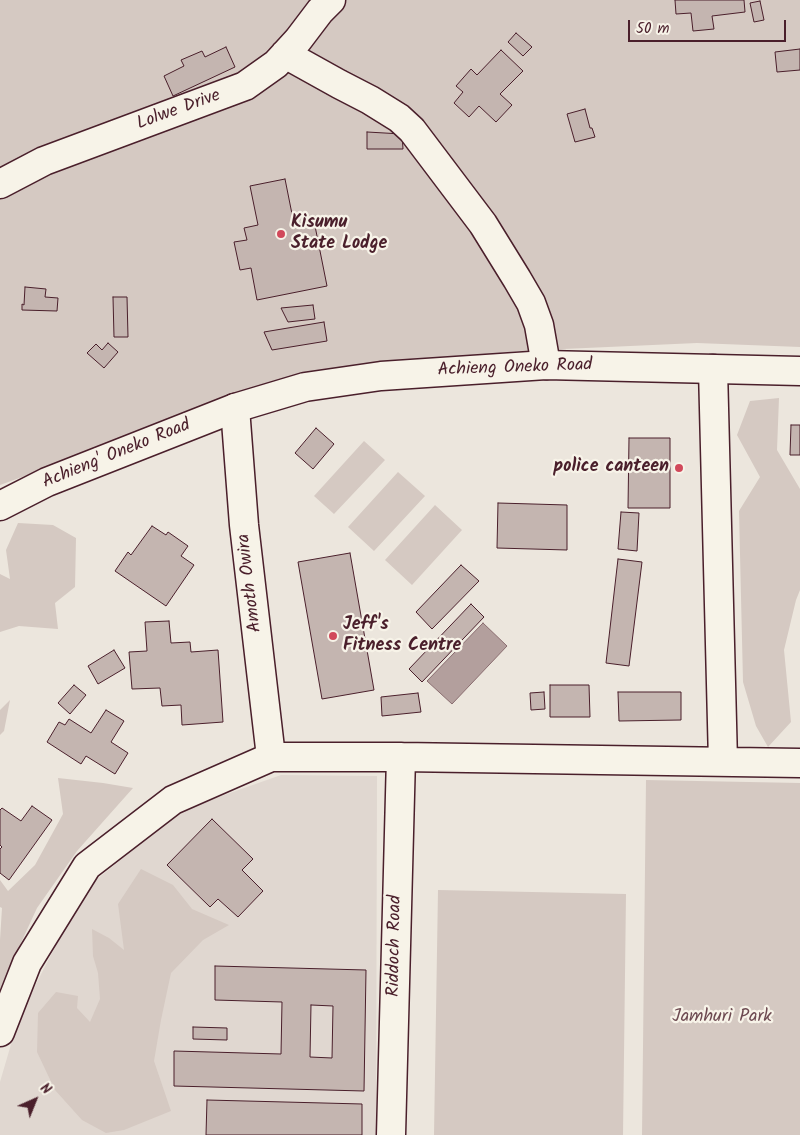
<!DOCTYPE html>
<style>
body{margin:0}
#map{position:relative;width:800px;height:1135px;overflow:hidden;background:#ece6dd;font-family:Kalam,sans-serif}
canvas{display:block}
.north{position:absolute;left:10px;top:1075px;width:50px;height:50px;-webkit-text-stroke:4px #f7f3e8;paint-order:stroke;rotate:44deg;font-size:14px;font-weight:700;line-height:20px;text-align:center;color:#4a1f2b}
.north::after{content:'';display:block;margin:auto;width:18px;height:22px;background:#4a1f2b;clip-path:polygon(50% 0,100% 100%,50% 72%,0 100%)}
.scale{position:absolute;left:628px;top:20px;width:158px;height:22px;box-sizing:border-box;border:2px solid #4a1f2b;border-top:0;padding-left:6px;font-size:15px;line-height:18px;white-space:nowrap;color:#4a1f2b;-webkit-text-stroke:4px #f7f3e8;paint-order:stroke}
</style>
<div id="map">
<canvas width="800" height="1135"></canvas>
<div class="north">N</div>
<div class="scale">50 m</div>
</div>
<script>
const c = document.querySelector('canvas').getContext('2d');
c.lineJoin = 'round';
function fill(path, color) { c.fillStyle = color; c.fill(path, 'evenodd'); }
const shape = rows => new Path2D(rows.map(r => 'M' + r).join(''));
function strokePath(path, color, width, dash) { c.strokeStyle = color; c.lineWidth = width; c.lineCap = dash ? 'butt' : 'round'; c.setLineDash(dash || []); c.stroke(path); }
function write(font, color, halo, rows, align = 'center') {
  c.font = font + ' Kalam,sans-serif'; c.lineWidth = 4.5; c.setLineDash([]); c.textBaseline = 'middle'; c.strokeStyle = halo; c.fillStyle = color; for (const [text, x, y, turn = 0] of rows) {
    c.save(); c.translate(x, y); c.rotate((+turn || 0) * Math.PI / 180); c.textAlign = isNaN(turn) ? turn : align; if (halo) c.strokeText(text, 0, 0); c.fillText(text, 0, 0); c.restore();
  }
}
const built = shape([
 [281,775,377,776,376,1135,0,1135,0,1082,19,1017,85,889,182,810]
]);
const green = shape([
 [0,0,800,0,800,347,697,343,519,351,387,365,148,431,0,485],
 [779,398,777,450,800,489,800,590,796,600,784,650,791,722,768,747,756,726,743,682,739,511,760,477,737,435,750,401],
 [364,441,385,460,334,514,314,496],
 [398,472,425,496,374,551,348,527],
 [435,505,462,530,412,585,385,560],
 [18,523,53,525,76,538,75,587,55,603,58,629,19,626,0,632,0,574,10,579,6,550],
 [10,700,4,731,0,735,0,710],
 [58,778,103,783,133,788,77,851,37,908,19,947,0,995,0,940,2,908,0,907,0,880,8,891,35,865,63,814],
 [646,780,800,783,800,1135,642,1135],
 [141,869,173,885,192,909,229,925,203,940,171,973,161,1020,154,1061,171,1111,124,1130,106,1133,82,1120,55,1090,37,1052,38,1013,56,992,78,996,77,1008,90,1022,100,999,98,973,93,956,92,929,109,938,124,950,118,904],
 [438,890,626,894,623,1135,434,1135]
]);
const water = shape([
 [483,623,507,646,452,704,427,681,483,623]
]);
const building = shape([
 [675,0,744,0,745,12,712,16,714,29,693,31,691,13,676,14,675,0],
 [760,1,764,20,754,22,750,3,760,1],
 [516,33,532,47,523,56,508,42,516,33],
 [226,47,235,67,173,96,164,76,184,66,181,60,202,51,205,57,226,47],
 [800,49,800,70,777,72,775,52,800,49],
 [501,50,523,71,500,94,512,105,496,122,479,106,469,117,454,103,463,92,456,86,471,69,477,75,501,50],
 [585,109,590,128,592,128,595,137,575,142,567,114,585,109],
 [367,132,402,134,403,149,367,149,367,132],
 [285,179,294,224,314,221,327,286,257,300,251,268,240,270,234,242,247,240,244,228,258,225,250,186,285,179],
 [25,287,46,289,45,297,58,298,57,311,22,310,22,304,24,305,25,287],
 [113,297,127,297,128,337,114,337,113,297],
 [313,305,315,319,288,322,281,308,313,305],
 [324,322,327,341,272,350,264,332,324,322],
 [108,343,118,352,104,368,87,353,96,344,102,350,108,343],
 [791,425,800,425,800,455,790,455,791,425],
 [316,428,334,444,313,469,295,453,316,428],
 [629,438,670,438,670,508,628,508,629,438],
 [498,503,567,505,567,550,497,548,498,503],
 [621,512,639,513,637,551,618,549,621,512],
 [152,526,166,535,168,532,188,546,181,556,194,565,166,606,115,571,128,552,131,555,152,526],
 [350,553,374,690,322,699,298,562,350,553],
 [618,559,642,562,629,666,606,663,618,559],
 [461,565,479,581,432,629,416,612,461,565],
 [471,604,484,617,422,682,409,669,471,604],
 [169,621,171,643,190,642,191,652,218,650,223,722,182,725,181,705,162,706,160,688,132,689,129,652,147,651,145,622,169,621],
 [114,650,125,668,98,684,88,666,114,650],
 [74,685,86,695,70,714,58,703,74,685],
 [550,685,589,685,590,717,550,717,550,685],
 [544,692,545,709,531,710,530,693,544,692],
 [618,692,681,692,681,720,619,721,618,692],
 [418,693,421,712,382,716,381,697,418,693],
 [106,710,124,721,111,742,128,753,115,774,86,756,81,764,47,742,59,722,65,725,69,719,91,733,106,710],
 [32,806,52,820,9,880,0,873,0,849,2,847,0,845,0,810,2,808,21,821,32,806],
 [212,819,253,859,242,870,263,891,238,917,218,899,210,907,167,865,212,819],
 [215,966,366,970,364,1091,174,1086,174,1051,281,1054,282,1002,215,1000,215,966],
 [311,1005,333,1006,332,1058,310,1057,311,1005],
 [193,1027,227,1028,227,1040,193,1039,193,1027],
 [207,1100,362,1104,362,1135,206,1135,207,1100]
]);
const minor = shape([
 [285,54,339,84,370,100,399,118,412,130,483,224,517,279,531,303,539,325,546,365],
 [0,184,44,161,245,86,276,64,298,40,320,11,331,0],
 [713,369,723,762],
 [235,408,244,525,271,757],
 [0,1032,27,963,87,866,173,800,271,757,401,757,800,763],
 [391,1135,401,757]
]);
const major = shape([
 [0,506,47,482,235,408,305,387,381,376,546,365,800,371]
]);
const markers = [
 [281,234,5,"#d1495b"],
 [679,468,5,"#d1495b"],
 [333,636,5,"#d1495b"]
];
const streetNames = [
 ["Lolwe Drive",179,111,-20],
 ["Achieng Oneko Road",515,369,-2],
 ["Achieng' Oneko Road",117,455,-22],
 ["Amoth Owira",251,583,-97],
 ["Riddoch Road",396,946,-89]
];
const poiNames = [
 ["Kisumu",291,224],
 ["State Lodge",291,245],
 ["police canteen",669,468,"right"],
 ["Jeff's",343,626],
 ["Fitness Centre",343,647]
];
const parkNames = [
 ["Jamhuri Park",722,1018]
];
fill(built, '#e0d7d0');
fill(green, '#d5c9c2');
fill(water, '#b39f9d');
strokePath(water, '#896c6f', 1);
fill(building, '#c4b5b0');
strokePath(building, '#4a1f2b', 1);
strokePath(minor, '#4a1f2b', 31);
strokePath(major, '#4a1f2b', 31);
strokePath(minor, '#f7f3e8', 28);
strokePath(major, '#f7f3e8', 28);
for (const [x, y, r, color] of markers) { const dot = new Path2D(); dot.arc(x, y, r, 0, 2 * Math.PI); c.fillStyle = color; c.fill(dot); strokePath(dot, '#f7f3e8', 2); }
write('18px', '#4a1f2b', '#f7f3e8', streetNames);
write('bold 18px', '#4a1f2b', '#f7f3e8', poiNames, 'left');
write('18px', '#6d4a51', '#f7f3e8', parkNames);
</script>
